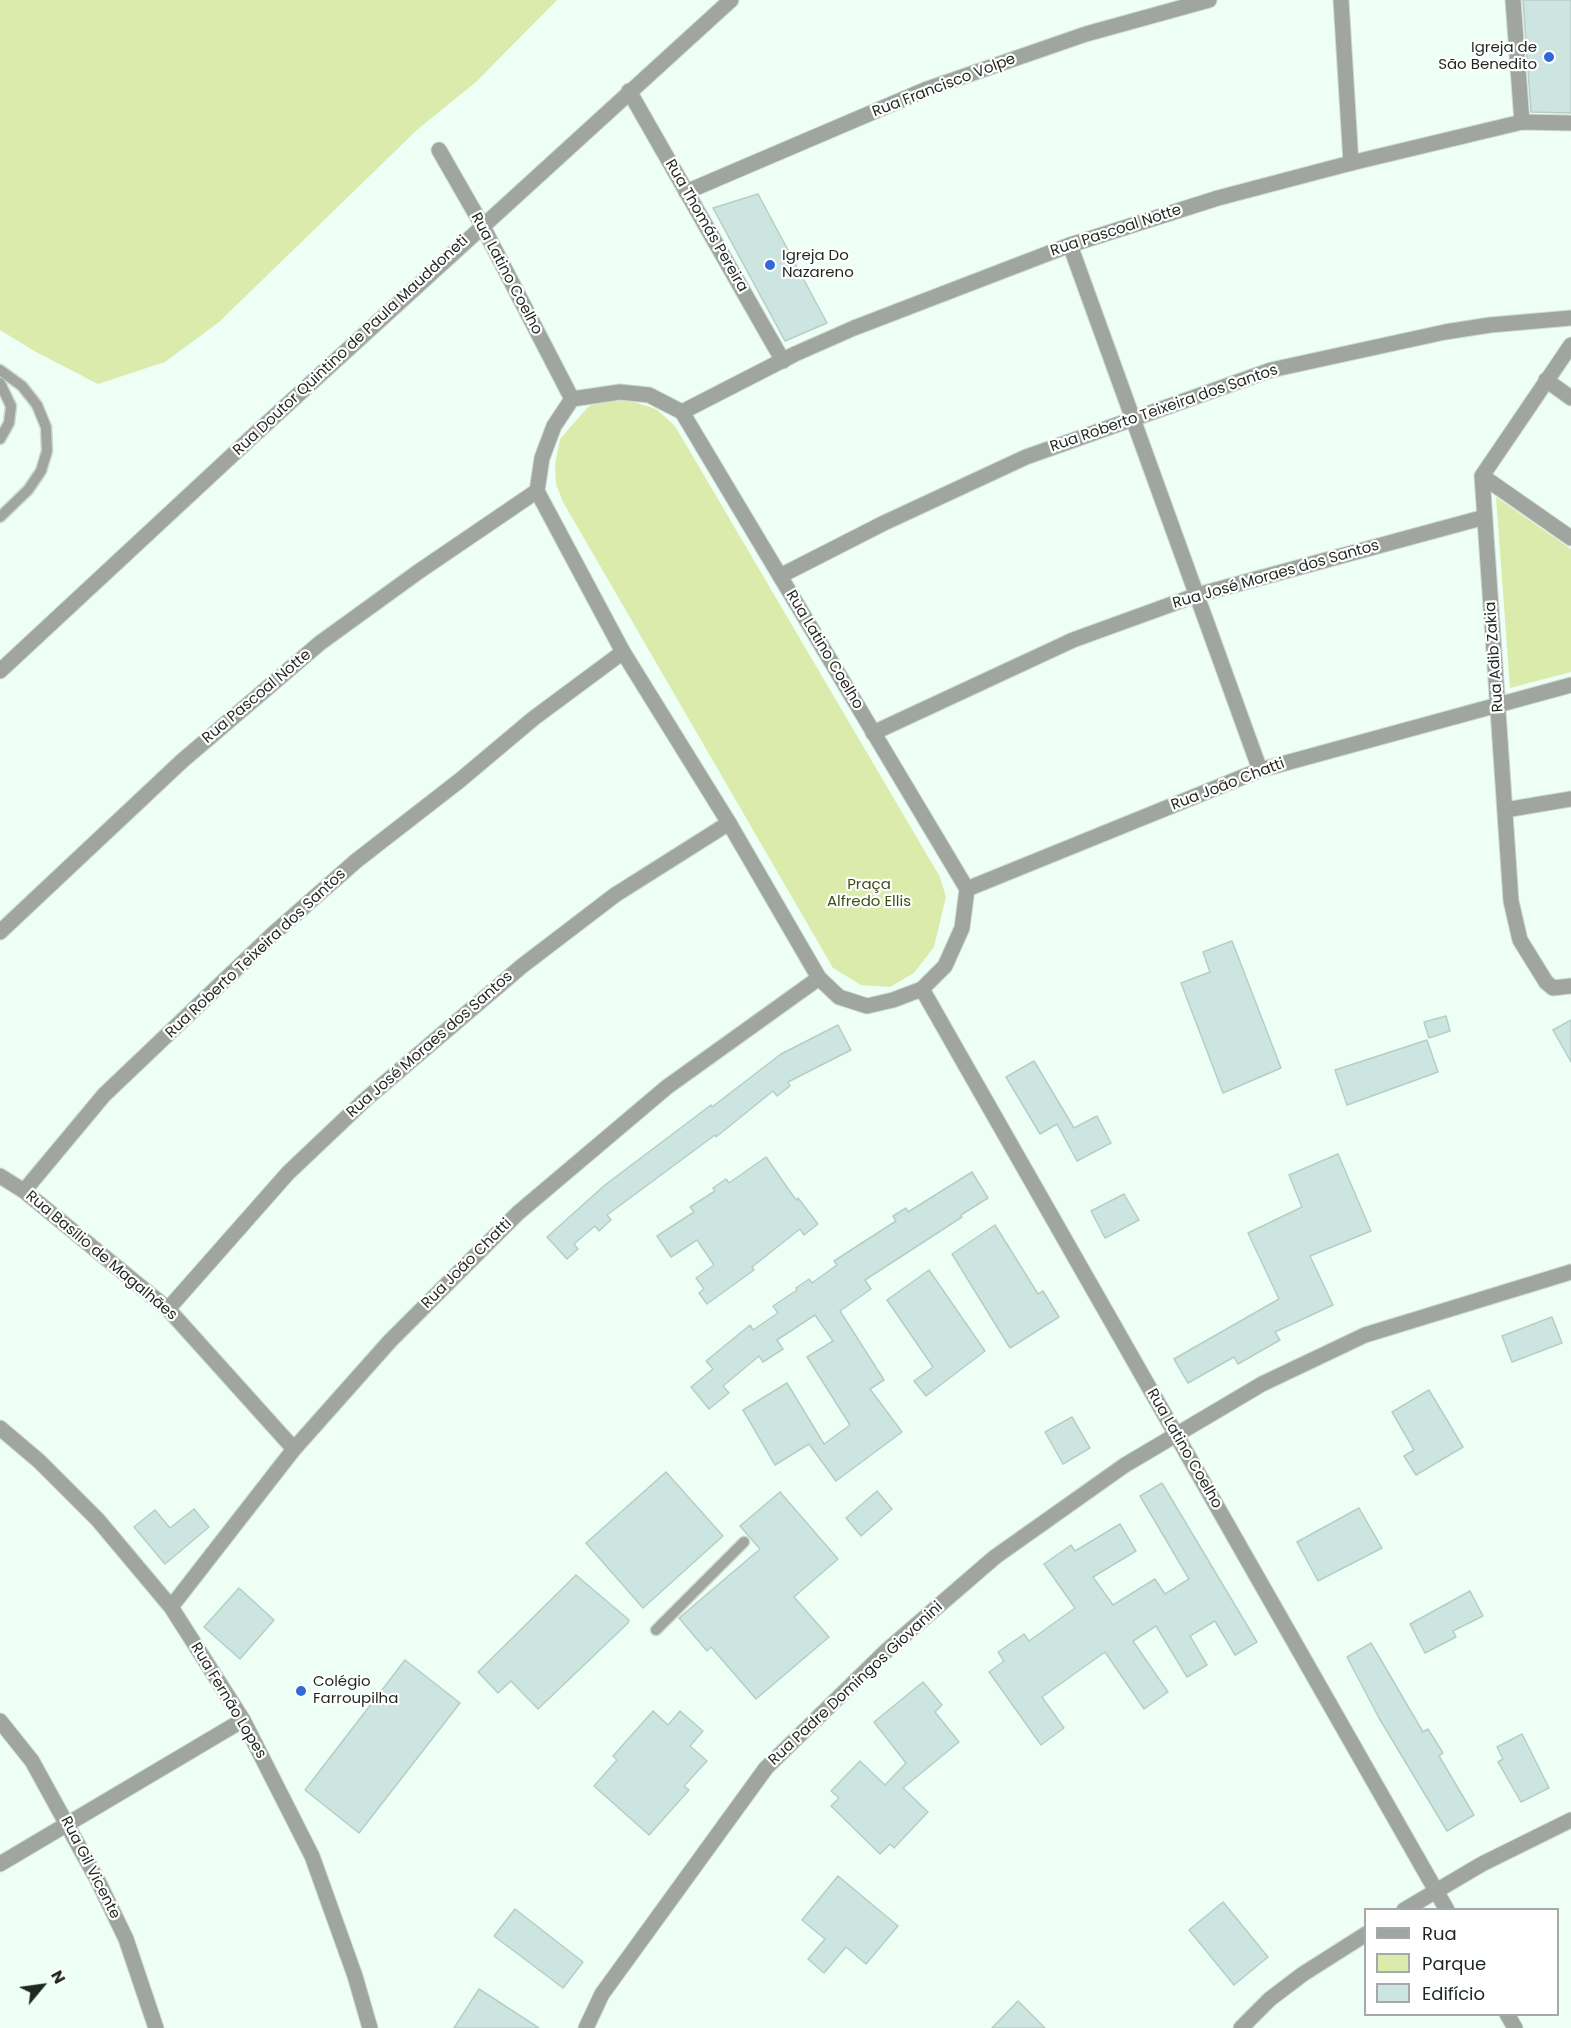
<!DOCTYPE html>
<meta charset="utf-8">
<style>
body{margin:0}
#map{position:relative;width:1571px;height:2028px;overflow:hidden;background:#eefff5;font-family:Poppins,sans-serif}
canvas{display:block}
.legend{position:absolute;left:1364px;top:1908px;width:195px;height:108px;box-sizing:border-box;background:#fff;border:2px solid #a5a9a7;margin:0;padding:8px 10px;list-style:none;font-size:18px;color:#1f2723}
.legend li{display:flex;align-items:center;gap:12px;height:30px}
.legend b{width:30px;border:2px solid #a5a9a7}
.north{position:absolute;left:12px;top:1956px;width:60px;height:60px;-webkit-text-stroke:4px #fff;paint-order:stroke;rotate:61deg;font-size:16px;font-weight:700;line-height:24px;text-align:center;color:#1f2723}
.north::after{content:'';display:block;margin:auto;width:21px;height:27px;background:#1f2723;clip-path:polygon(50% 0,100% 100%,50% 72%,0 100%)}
</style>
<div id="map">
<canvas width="1571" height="2028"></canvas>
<ul class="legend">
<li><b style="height:8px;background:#a0a69f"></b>Rua</li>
<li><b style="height:16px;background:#dbebac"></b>Parque</li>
<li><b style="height:16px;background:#cce5e0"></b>Edifício</li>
</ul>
<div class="north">N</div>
</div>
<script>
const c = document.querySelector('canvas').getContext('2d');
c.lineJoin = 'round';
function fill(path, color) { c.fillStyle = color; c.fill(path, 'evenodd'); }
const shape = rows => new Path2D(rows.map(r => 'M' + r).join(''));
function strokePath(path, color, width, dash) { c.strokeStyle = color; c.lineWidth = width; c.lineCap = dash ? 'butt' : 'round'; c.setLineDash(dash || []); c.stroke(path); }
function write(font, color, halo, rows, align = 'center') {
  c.font = font + ' Poppins,sans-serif'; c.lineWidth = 4.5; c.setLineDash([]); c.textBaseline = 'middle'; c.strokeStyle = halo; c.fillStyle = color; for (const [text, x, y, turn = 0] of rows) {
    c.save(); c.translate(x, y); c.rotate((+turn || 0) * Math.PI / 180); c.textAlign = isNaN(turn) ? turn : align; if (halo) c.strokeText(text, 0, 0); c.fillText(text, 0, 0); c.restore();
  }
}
const green = shape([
 [0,0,557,0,476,82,418,129,219,322,165,362,98,384,36,352,0,330],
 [607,398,634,402,656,409,675,426,940,877,946,897,934,947,914,973,890,987,861,985,833,968,563,502,556,484,555,464,560,439,588,407],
 [1496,497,1571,549,1571,672,1510,688]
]);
const building = shape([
 [1523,0,1571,0,1571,113,1531,112,1523,0],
 [758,194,827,323,785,341,713,208,758,194],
 [1232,941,1281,1068,1223,1093,1181,983,1210,972,1203,952,1232,941],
 [1446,1016,1450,1031,1429,1038,1424,1022,1446,1016],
 [1571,1020,1571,1062,1553,1030,1571,1020],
 [838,1025,851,1050,788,1082,790,1086,777,1096,773,1091,716,1137,715,1135,607,1215,611,1220,599,1231,595,1226,574,1244,578,1249,567,1259,547,1237,605,1185,711,1105,712,1107,781,1054,838,1025],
 [1427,1040,1438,1072,1347,1105,1335,1070,1427,1040],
 [1034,1061,1074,1128,1097,1116,1111,1143,1077,1161,1057,1124,1040,1134,1006,1077,1034,1061],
 [1338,1154,1371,1231,1310,1256,1333,1305,1275,1332,1280,1340,1238,1364,1234,1357,1188,1383,1174,1359,1279,1299,1248,1233,1302,1207,1289,1175,1338,1154],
 [766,1157,796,1200,798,1198,818,1224,804,1235,800,1229,752,1267,754,1270,707,1304,699,1293,704,1289,696,1278,714,1265,697,1240,671,1257,657,1236,694,1212,690,1207,715,1191,713,1188,726,1179,729,1183,766,1157],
 [972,1172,988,1198,961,1215,962,1217,865,1280,871,1289,840,1311,884,1380,870,1389,902,1432,836,1481,809,1444,775,1465,743,1410,787,1383,824,1444,850,1425,807,1357,833,1341,815,1315,777,1340,783,1349,763,1362,759,1356,723,1386,729,1393,709,1409,691,1387,713,1369,706,1361,750,1325,753,1330,778,1313,773,1306,797,1290,796,1288,809,1279,812,1283,837,1265,834,1261,896,1221,893,1216,906,1208,908,1212,972,1172],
 [1124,1194,1139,1220,1105,1238,1091,1211,1124,1194],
 [995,1225,1038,1294,1043,1291,1059,1317,1010,1348,952,1254,995,1225],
 [929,1270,985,1351,926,1396,914,1381,933,1367,887,1300,929,1270],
 [1552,1317,1562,1343,1512,1362,1502,1336,1552,1317],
 [1429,1390,1463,1447,1416,1475,1404,1456,1414,1450,1392,1412,1429,1390],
 [1072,1417,1090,1448,1063,1464,1045,1432,1072,1417],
 [666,1472,723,1536,643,1608,586,1543,666,1472],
 [1162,1483,1257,1642,1235,1655,1215,1621,1190,1636,1207,1665,1187,1677,1156,1626,1133,1641,1168,1692,1144,1709,1105,1652,1042,1697,1064,1728,1041,1745,989,1672,1004,1661,998,1652,1024,1634,1029,1641,1075,1608,1044,1564,1071,1545,1075,1551,1120,1524,1136,1551,1093,1577,1113,1605,1155,1579,1165,1594,1189,1579,1140,1496,1162,1483],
 [877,1491,892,1509,861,1536,846,1518,877,1491],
 [780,1492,838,1559,794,1597,829,1637,756,1699,711,1647,707,1651,679,1618,760,1549,740,1526,780,1492],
 [1359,1508,1382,1548,1318,1581,1297,1542,1359,1508],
 [194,1509,209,1527,165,1564,134,1527,155,1510,170,1528,194,1509],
 [576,1575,629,1620,628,1623,538,1709,511,1681,498,1693,478,1672,576,1575],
 [239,1588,274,1620,240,1659,204,1627,239,1588],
 [1470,1591,1483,1616,1453,1631,1456,1637,1425,1653,1410,1624,1470,1591],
 [1371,1643,1423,1732,1428,1729,1443,1753,1439,1756,1474,1815,1447,1831,1379,1718,1347,1657,1371,1643],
 [405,1660,460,1703,359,1833,305,1790,405,1660],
 [923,1682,942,1705,935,1712,959,1742,903,1788,928,1812,894,1848,890,1844,880,1854,831,1806,839,1798,831,1791,860,1761,885,1785,906,1763,874,1722,923,1682],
 [653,1711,668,1725,680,1711,703,1731,690,1746,707,1761,684,1786,689,1790,649,1835,594,1786,617,1760,613,1756,653,1711],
 [1522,1734,1549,1788,1521,1802,1498,1762,1503,1759,1497,1747,1522,1734],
 [838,1876,898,1926,866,1964,846,1947,824,1973,808,1959,825,1939,802,1920,838,1876],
 [1223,1902,1268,1957,1234,1985,1189,1930,1223,1902],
 [515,1909,583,1962,563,1988,494,1936,515,1909],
 [479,1989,539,2028,454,2028,479,1989],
 [1018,2001,1045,2028,992,2028,1018,2001]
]);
const service = shape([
 [0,370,22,386,37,405,46,427,47,451,41,471,28,490,0,517],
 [0,383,11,406,9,423,0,439],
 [656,1630,744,1542]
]);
const minor = shape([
 [1341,0,1351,163],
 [1513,0,1522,122],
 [629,91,783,361],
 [439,150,482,225,572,399],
 [686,192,927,89,1086,34,1209,0],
 [1070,245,1260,770],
 [1571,345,1482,476,1511,901,1520,940,1546,982,1553,988,1571,986],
 [1546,380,1571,398],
 [1482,476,1571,538],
 [780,576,884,523,1026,457,1271,370,1445,332,1490,325,1571,318],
 [0,671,254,435,731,0],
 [873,733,1073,640,1197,595,1485,517],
 [1505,810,1571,799],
 [967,889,1260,770,1571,685],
 [0,1176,24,1191,168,1309,294,1449],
 [24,1191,104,1095,273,934,356,861,459,781,534,718,623,652],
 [168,1309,288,1173,366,1099,522,966,615,895,729,823],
 [0,1428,39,1461,98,1520,171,1607,243,1720,312,1856,355,1976,370,2028],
 [171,1607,294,1449,390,1341,518,1213,667,1087,819,978],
 [0,1721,32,1761,99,1883,126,1939,156,2028],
 [0,1864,243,1720],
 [1404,1910,1482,1864,1571,1820],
 [586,2028,602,1994,766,1768,885,1652,995,1557,1125,1465,1262,1384,1365,1335,1571,1272],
 [1241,2028,1270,1999,1303,1974,1366,1934]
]);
const tertiary = shape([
 [620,392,649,395,682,412,967,889,962,928,945,966,922,989,893,1000,867,1006,839,997,819,978,729,823,623,652,537,491,542,458,554,426,572,399,620,392],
 [682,412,795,354,854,328,1070,245,1218,198,1351,163,1522,122,1571,123],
 [0,932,182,761,320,643,418,572,537,491],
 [922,989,1447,1910],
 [1507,2014,1515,2028]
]);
const markers = [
 [1549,57,6,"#3169d8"],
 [770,265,6,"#3169d8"],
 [301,1691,6,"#3169d8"]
];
const poiNames = [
 ["Igreja de",1537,48,"right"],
 ["São Benedito",1537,65,"right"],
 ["Igreja Do",782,256],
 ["Nazareno",782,273],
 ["Colégio",313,1682],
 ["Farroupilha",313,1699]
];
const streetNames = [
 ["Rua Francisco Volpe",944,86,-21],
 ["Rua Thomás Pereira",706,226,60],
 ["Rua Pascoal Notte",1116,231,-18],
 ["Rua Latino Coelho",506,274,62],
 ["Rua Doutor Quintino de Paula Mauddoneti",351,346,-43],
 ["Rua Roberto Teixeira dos Santos",1164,409,-19],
 ["Rua José Moraes dos Santos",1276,575,-16],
 ["Rua Latino Coelho",824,650,59],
 ["Rua Adib Zakia",1495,657,-94],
 ["Rua Pascoal Notte",257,697,-40],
 ["Rua João Chatti",1228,785,-21],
 ["Rua Roberto Teixeira dos Santos",256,954,-43],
 ["Rua José Moraes dos Santos",430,1045,-41],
 ["Rua Basílio de Magalhães",101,1256,40],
 ["Rua João Chatti",467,1264,-45],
 ["Rua Latino Coelho",1184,1449,60],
 ["Rua Padre Domingos Giovanini",856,1684,-43],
 ["Rua Fernão Lopes",228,1701,59],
 ["Rua Gil Vicente",90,1868,63]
];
const parkNames = [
 ["Praça",869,885],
 ["Alfredo Ellis",869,902]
];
fill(green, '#dbebac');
fill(building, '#cce5e0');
strokePath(building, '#b5cec8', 1.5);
strokePath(service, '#cddcd3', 13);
strokePath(minor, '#cddcd3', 17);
strokePath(tertiary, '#cddcd3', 17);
strokePath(service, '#a0a69f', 10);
strokePath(minor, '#a0a69f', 15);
strokePath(tertiary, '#a0a69f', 15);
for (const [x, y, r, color] of markers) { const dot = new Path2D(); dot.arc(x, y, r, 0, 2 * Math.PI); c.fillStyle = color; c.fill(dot); strokePath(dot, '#fff', 2); }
write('15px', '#1f2723', '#fff', poiNames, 'left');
write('15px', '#1f2723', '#fff', streetNames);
write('15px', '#424d17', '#fff', parkNames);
</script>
